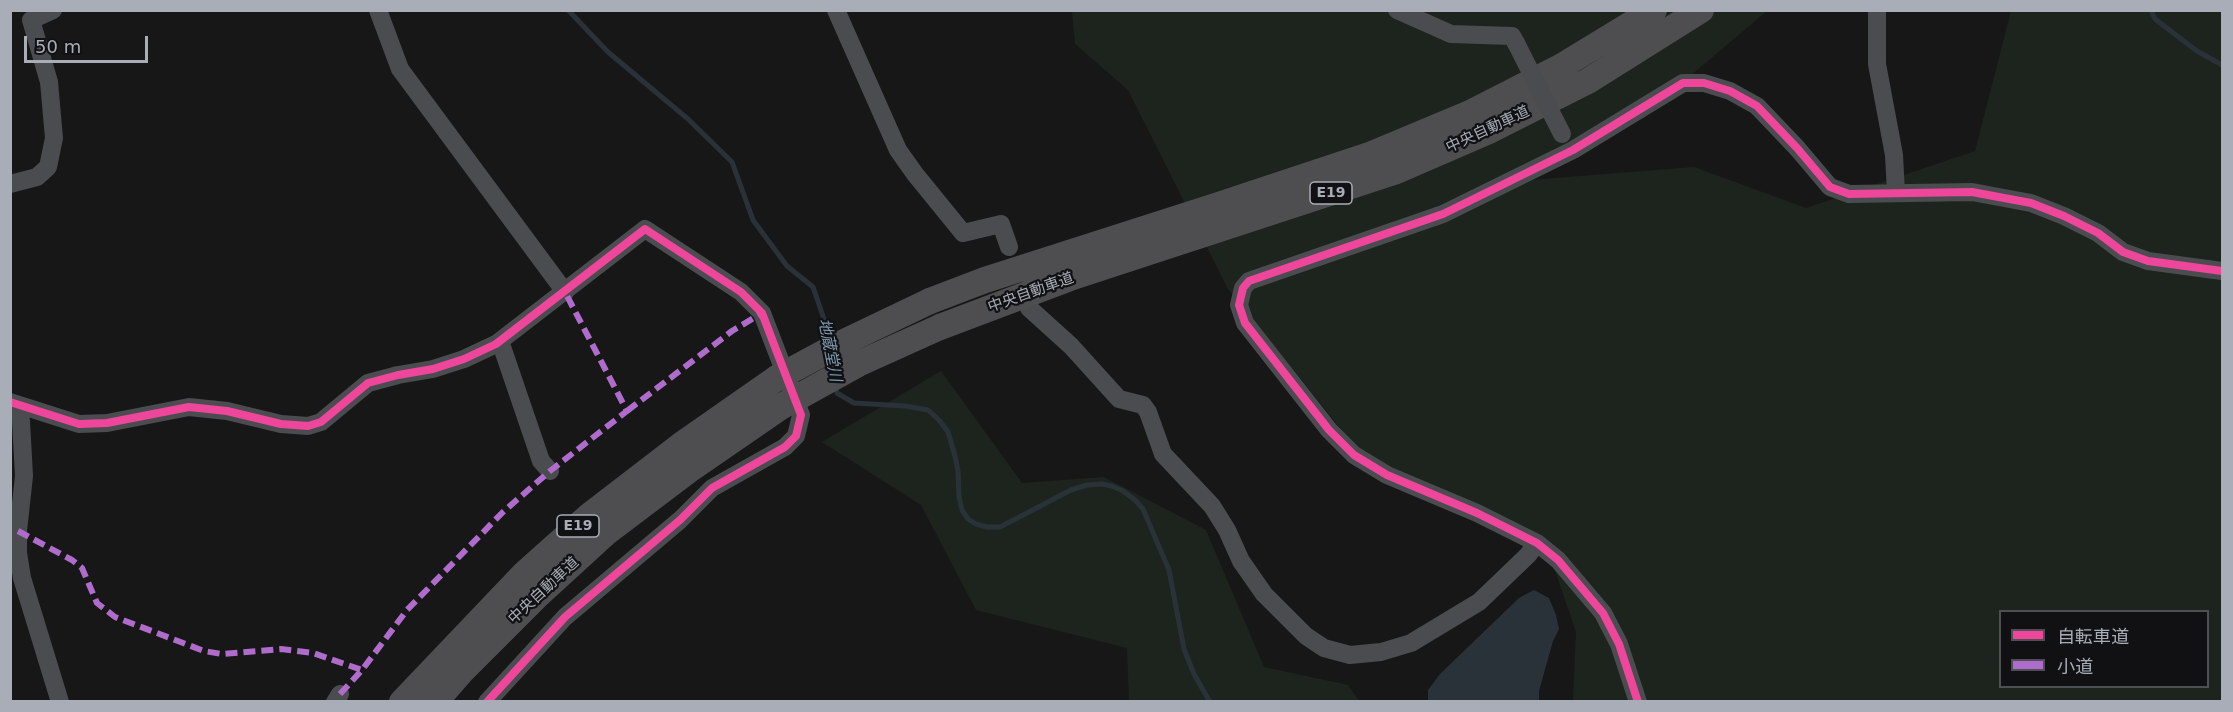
<!DOCTYPE html>
<meta charset="utf-8">
<style>
body{margin:0}
#map{position:relative;width:2233px;height:712px;overflow:hidden;background:#171717;font-family:"DejaVu Sans","Noto Sans JP",sans-serif}
canvas{display:block}
.frame{position:absolute;inset:0;border:12px solid #a8adb8;pointer-events:none}
.legend{position:absolute;left:1999px;top:610px;width:210px;height:78px;box-sizing:border-box;background:#111113;border:2px solid #4d4f55;margin:0;padding:8px 10px;list-style:none;font-size:18px;color:#a8adb8}
.legend li{display:flex;align-items:center;gap:12px;height:30px}
.legend b{width:30px;border:2px solid #4d4f55}
.scale{position:absolute;left:24px;top:36px;width:124px;height:27px;box-sizing:border-box;border:3px solid #a8adb8;border-top:0;padding-left:8px;font-size:18px;line-height:21px;white-space:nowrap;color:#a8adb8;-webkit-text-stroke:4px #111113;paint-order:stroke}
</style>
<div id="map">
<canvas width="2233" height="712"></canvas>
<div class="frame"></div>
<ul class="legend">
<li><b style="height:8px;background:#ed469a"></b>自転車道</li>
<li><b style="height:8px;background:#b06ccc"></b>小道</li>
</ul>
<div class="scale">50 m</div>
</div>
<script>
const c = document.querySelector('canvas').getContext('2d');
c.lineJoin = 'round';
function fill(path, color) { c.fillStyle = color; c.fill(path, 'evenodd'); }
const shape = rows => new Path2D(rows.map(r => 'M' + r).join(''));
function strokePath(path, color, width, dash) { c.strokeStyle = color; c.lineWidth = width; c.lineCap = dash ? 'butt' : 'round'; c.setLineDash(dash || []); c.stroke(path); }
function write(font, color, halo, rows, align = 'center') {
  c.font = font + ' "DejaVu Sans","Noto Sans JP",sans-serif'; c.lineWidth = 4.5; c.setLineDash([]); c.textBaseline = 'middle'; c.strokeStyle = halo; c.fillStyle = color; for (const [text, x, y, turn = 0] of rows) {
    c.save(); c.translate(x, y); c.rotate((+turn || 0) * Math.PI / 180); c.textAlign = isNaN(turn) ? turn : align; if (halo) c.strokeText(text, 0, 0); c.fillText(text, 0, 0); c.restore();
  }
}
const green = shape([
 [1072,11,1767,11,1690,76,1517,181,1694,167,1806,208,1975,151,2011,11,2222,11,2222,701,1573,701,1576,632,1546,544,1361,454,1228,289,1128,90,1075,44],
 [2000,612,2208,612,2208,686,2000,686],
 [941,371,1022,483,1104,477,1206,530,1264,667,1348,685,1359,701,1129,701,1127,648,976,610,921,505,822,442]
]);
const water = shape([
 [1534,590,1549,598,1556,615,1559,629,1553,641,1539,691,1539,701,1428,701,1428,690,1440,674,1519,598]
]);
const stream = shape([
 [568,10,608,52,688,119,732,162,753,220,787,266,813,287,825,322,827,341],
 [2151,10,2155,19,2197,51,2222,65],
 [835,385,837,393,854,403,905,406,928,410,939,420,948,432,955,456,958,471,959,497,962,510,968,519,976,524,987,527,1000,527,1071,490,1087,485,1102,484,1112,486,1123,491,1135,500,1143,509,1169,570,1184,649,1194,674,1210,702]
]);
const minor = shape([
 [378,10,400,69,565,292],
 [836,10,898,150,915,174,963,233,1001,224,1009,247],
 [1397,10,1451,34,1512,36,1516,43],
 [1877,10,1877,64,1894,155,1896,193],
 [10,184,37,177,48,167,54,138,49,82,31,20,53,10],
 [1029,308,1071,346,1119,399,1143,405,1148,412,1163,454,1212,506,1227,530,1241,561,1264,594,1306,636,1324,648,1350,655,1381,652,1411,643,1479,602,1528,555,1537,543],
 [500,341,541,461,550,471],
 [10,402,79,424,107,423,189,407,227,411,281,424,308,426,321,422,368,383,398,375,433,369,464,359,496,344,645,229,741,292,762,313,801,415,796,436,785,447,712,488,680,520,565,617,487,702],
 [16,404,21,421,24,476,18,531,18,553,22,578,60,702],
 [335,702,340,694],
 [1638,702,1619,644,1603,613,1558,560,1537,543,1477,513,1387,475,1354,455,1329,430,1245,323,1239,305,1243,288,1249,281,1443,214,1573,150,1683,83,1704,83,1730,91,1757,106,1797,148,1830,187,1849,194,1972,192,2031,203,2064,216,2098,233,2123,252,2148,261,2222,271]
]);
const highway = shape([
 [930,301,985,280,1219,205,1372,154,1470,113,1562,66,1654,10],
 [940,327,1070,278,1394,172,1491,130,1588,81,1701,10],
 [402,702,524,574,590,515,681,445,777,378],
 [435,702,463,670,536,597,606,533,692,468,782,406]
]);
const minorBridge = shape([
 [1516,43,1562,134]
]);
const highwayBridge = shape([
 [777,378,840,344,930,301],
 [782,406,858,364,940,327]
]);
const quiet = shape([
 [627,411,732,331,762,313],
 [18,531,72,560,82,568,97,603,115,617,204,651,222,654,281,649,313,653,362,670],
 [340,694,362,670,407,610,503,512,550,471,627,411,565,292]
]);
const cycleway = shape([
 [10,402,79,424,107,423,189,407,227,411,281,424,308,426,321,422,368,383,398,375,433,369,464,359,496,344,645,229,741,292,762,313,801,415,796,436,785,447,712,488,680,520,565,617,487,702],
 [1638,702,1619,644,1603,613,1558,560,1537,543,1477,513,1387,475,1354,455,1329,430,1245,323,1239,305,1243,288,1249,281,1443,214,1573,150,1683,83,1704,83,1730,91,1757,106,1797,148,1830,187,1849,194,1972,192,2031,203,2064,216,2098,233,2123,252,2148,261,2222,271]
]);
const shields = [
 [1331,193,42],
 [578,526,42]
];
const shieldNames = [
 ["E19",1331,193],
 ["E19",578,526]
];
const streetNames = [
 ["中央自動車道",1488,130,-25],
 ["中央自動車道",1031,293,-20],
 ["中央自動車道",544,591,-43]
];
const waterNames = [
 ["地蔵堂川",829,350,79]
];
fill(green, '#1d241e');
fill(water, '#2a3239');
strokePath(stream, '#2a3239', 5);
strokePath(minor, '#4b4c50', 18);
strokePath(highway, '#4e4e51', 26);
strokePath(minorBridge, '#4b4c50', 18);
strokePath(highwayBridge, '#4e4e51', 26);
strokePath(quiet, '#b06ccc', 6, [12, 6]);
strokePath(cycleway, '#ed469a', 8);
for (const [x, y, w] of shields) { const box = new Path2D(); box.roundRect(x - w / 2, y - 11, w, 22, 4.5); c.fillStyle = '#111113'; c.fill(box); strokePath(box, '#a8adb8', 1.5); }
write('bold 14px', '#a8adb8', null, shieldNames);
write('15px', '#a8adb8', '#111113', streetNames);
write('italic 16px', '#7f9bb3', '#111113', waterNames);
</script>
